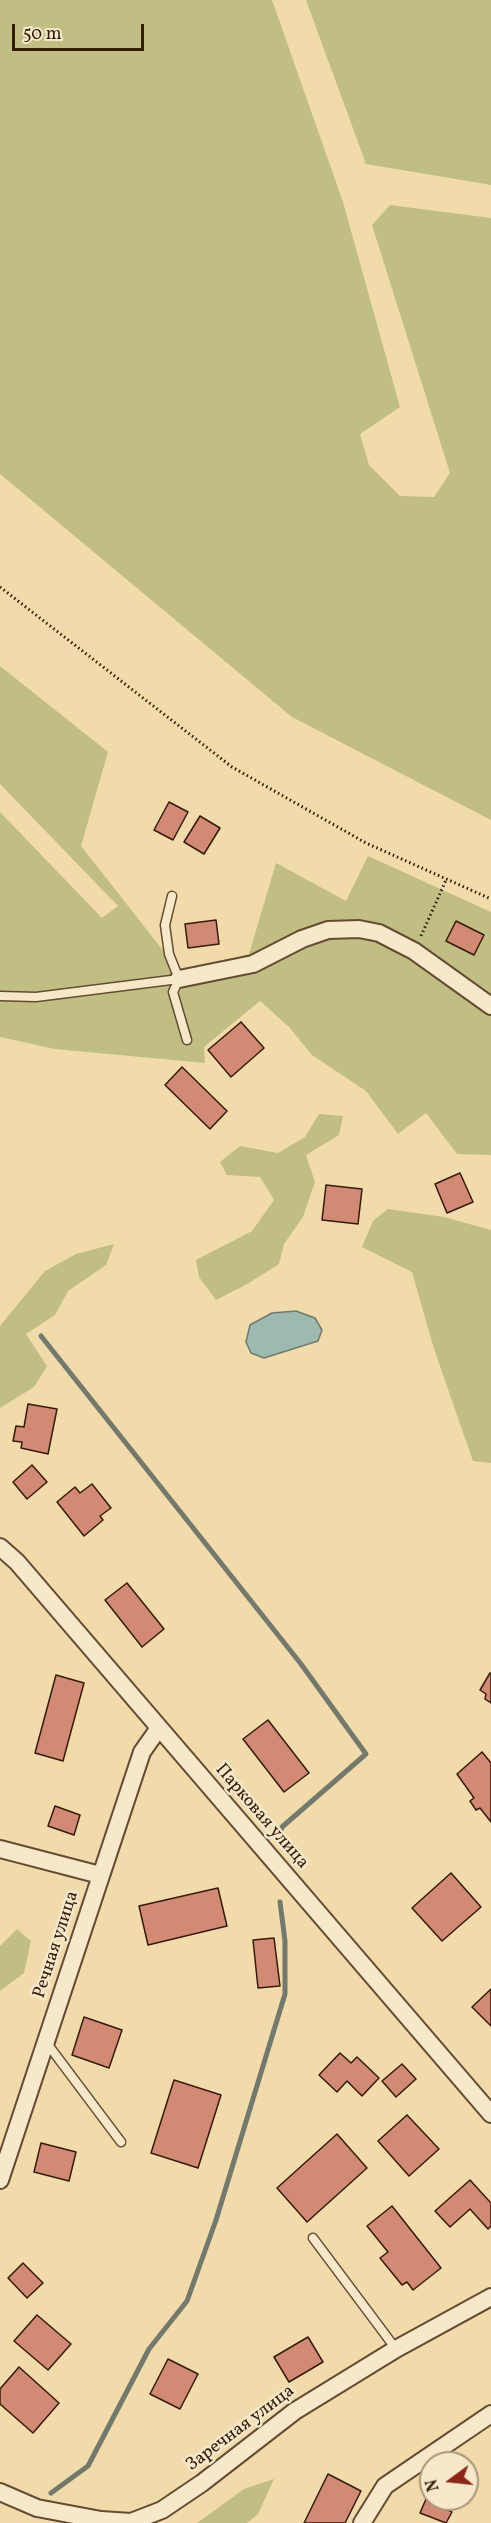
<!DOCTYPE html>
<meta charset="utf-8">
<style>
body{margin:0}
#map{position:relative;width:491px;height:2523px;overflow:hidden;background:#f1dbaa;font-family:Vollkorn,serif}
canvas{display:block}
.north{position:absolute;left:419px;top:2451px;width:60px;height:60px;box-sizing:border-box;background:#f6e8c8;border:2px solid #a9967c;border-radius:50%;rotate:255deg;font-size:16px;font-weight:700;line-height:24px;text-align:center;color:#351b0a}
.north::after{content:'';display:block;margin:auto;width:21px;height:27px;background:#8f2418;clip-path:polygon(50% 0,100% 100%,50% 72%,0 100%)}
.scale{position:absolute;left:12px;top:24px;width:132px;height:27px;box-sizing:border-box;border:3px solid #351b0a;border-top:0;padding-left:8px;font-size:18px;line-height:21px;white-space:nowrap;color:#351b0a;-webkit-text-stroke:4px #f6e8c8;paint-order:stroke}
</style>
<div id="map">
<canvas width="491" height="2523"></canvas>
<div class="north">N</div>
<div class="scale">50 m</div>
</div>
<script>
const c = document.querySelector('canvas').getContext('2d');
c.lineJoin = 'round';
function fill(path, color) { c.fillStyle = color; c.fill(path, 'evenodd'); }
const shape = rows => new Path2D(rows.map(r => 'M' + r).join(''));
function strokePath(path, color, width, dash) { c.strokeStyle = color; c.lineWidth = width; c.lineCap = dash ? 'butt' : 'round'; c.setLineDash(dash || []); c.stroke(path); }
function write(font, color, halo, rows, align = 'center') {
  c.font = font + ' Vollkorn,serif'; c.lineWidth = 5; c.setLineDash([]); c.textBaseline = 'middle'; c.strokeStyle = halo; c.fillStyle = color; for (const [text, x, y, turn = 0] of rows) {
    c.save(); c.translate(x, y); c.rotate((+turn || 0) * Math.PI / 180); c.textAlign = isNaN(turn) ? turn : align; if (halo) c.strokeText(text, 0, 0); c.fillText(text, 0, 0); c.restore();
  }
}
const green = shape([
 [0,0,272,0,343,202,400,407,360,434,369,465,400,496,434,497,450,473,372,225,390,205,491,218,491,820,292,717,0,474],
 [306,0,491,0,491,185,366,164],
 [0,666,108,752,81,846,180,972,249,954,276,863,346,901,368,856,491,912,491,1155,457,1154,426,1113,398,1134,366,1091,312,1055,289,1027,260,1001,204,1047,205,1063,55,1049,0,1037,0,812,102,918,118,906,0,784],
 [319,1114,343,1116,339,1135,306,1155,315,1182,303,1217,284,1244,279,1264,249,1283,216,1300,199,1277,196,1260,252,1231,274,1200,260,1177,227,1175,220,1162,240,1146,278,1153,305,1137],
 [388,1209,444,1217,491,1230,491,1463,473,1461,434,1349,412,1272,362,1247,373,1221],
 [114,1244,106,1265,68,1291,55,1315,26,1334,47,1366,34,1387,0,1408,0,1326,45,1271,76,1254],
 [17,1929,31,1941,24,1973,0,1991,0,1946],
 [274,2479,258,2514,247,2523,197,2523,244,2489]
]);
const water = shape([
 [296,1311,315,1318,322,1330,318,1341,264,1358,251,1353,246,1342,250,1325,272,1313,296,1311]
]);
const stream = shape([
 [41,1336,301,1664,366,1754,282,1827,278,1841],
 [51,2493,88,2466,149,2349,187,2301,216,2220,285,1994,285,1941,280,1902]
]);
const building = shape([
 [169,802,188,812,173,840,154,830,169,802],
 [200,816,220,828,204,854,184,842,200,816],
 [216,920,219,944,188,948,185,924,216,920],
 [456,921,484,935,474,955,446,941,456,921],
 [241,1022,264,1048,231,1077,208,1050,241,1022],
 [182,1067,227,1111,210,1129,165,1085,182,1067],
 [460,1173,473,1202,447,1213,435,1184,460,1173],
 [326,1185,362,1189,358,1224,322,1220,326,1185],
 [28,1404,57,1409,48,1454,21,1448,22,1442,13,1441,16,1426,24,1427,28,1404],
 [32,1465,47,1482,27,1499,13,1482,32,1465],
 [92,1484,111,1508,100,1516,103,1520,84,1536,57,1502,75,1487,80,1493,92,1484],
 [127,1583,164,1629,142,1647,105,1600,127,1583],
 [490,1673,491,1673,491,1703,485,1699,486,1694,480,1690,490,1673],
 [56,1675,84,1683,63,1761,35,1753,56,1675],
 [268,1720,309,1773,284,1792,243,1739,268,1720],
 [482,1752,491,1763,491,1822,480,1808,476,1810,470,1801,474,1798,457,1774,482,1752],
 [55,1806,80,1815,74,1835,48,1826,55,1806],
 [451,1873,481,1907,442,1941,412,1908,451,1873],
 [218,1888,227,1926,148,1945,139,1906,218,1888],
 [274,1938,280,1986,258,1988,253,1940,274,1938],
 [491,1989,491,2026,472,2007,491,1989],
 [84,2017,122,2030,109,2068,72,2055,84,2017],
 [340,2053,351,2063,357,2057,379,2078,362,2096,347,2081,337,2092,319,2075,340,2053],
 [402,2064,416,2079,396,2097,382,2081,402,2064],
 [174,2080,221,2095,198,2168,151,2153,174,2080],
 [407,2115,439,2149,409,2176,378,2141,407,2115],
 [337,2134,367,2168,307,2222,277,2188,337,2134],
 [41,2143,76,2152,69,2181,34,2172,41,2143],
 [470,2180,491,2203,491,2226,488,2229,470,2209,450,2227,435,2211,470,2180],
 [392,2206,441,2268,413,2290,407,2282,402,2285,380,2258,388,2252,367,2226,392,2206],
 [23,2263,43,2283,27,2298,8,2278,23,2263],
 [37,2315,71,2344,48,2370,14,2341,37,2315],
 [308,2337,323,2362,289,2382,274,2357,308,2337],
 [168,2359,198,2374,180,2409,150,2394,168,2359],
 [19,2367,59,2403,33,2433,0,2404,0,2389,19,2367],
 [328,2474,361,2491,345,2523,304,2523,328,2474],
 [426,2499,452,2512,446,2523,420,2513,426,2499]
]);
const path = shape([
 [0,587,232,767,366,843,491,899],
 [421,936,446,880]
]);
const service = shape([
 [172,896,165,925,169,954,179,979,173,992,187,1040],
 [0,996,36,997,179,979],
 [46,2042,121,2142],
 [313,2238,396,2349]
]);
const minor = shape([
 [179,979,253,964,302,939,328,930,359,929,379,933,414,951,491,1006],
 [0,1547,17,1562,491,2114],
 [0,1849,100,1875],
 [0,2180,142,1752,159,1728],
 [0,2492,37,2508,101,2520,131,2522,162,2510,202,2483,295,2411,396,2349,491,2297],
 [362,2523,385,2486,491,2414]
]);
const streetNames = [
 ["Парковая улица",261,1817,49],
 ["Речная улица",57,1945,-72],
 ["Заречная улица",241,2429,-37]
];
fill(green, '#c1be84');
fill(water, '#9cbaaf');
strokePath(water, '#737a6d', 1.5);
strokePath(stream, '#737a6d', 5);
fill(building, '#d38a75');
strokePath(building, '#351b0a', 1.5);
strokePath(service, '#644b32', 11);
strokePath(minor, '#644b32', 20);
strokePath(path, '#351b0a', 3, [1.5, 3]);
strokePath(service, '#f6e8c8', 8);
strokePath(minor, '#f6e8c8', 16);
write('18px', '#351b0a', '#f6e8c8', streetNames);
</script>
